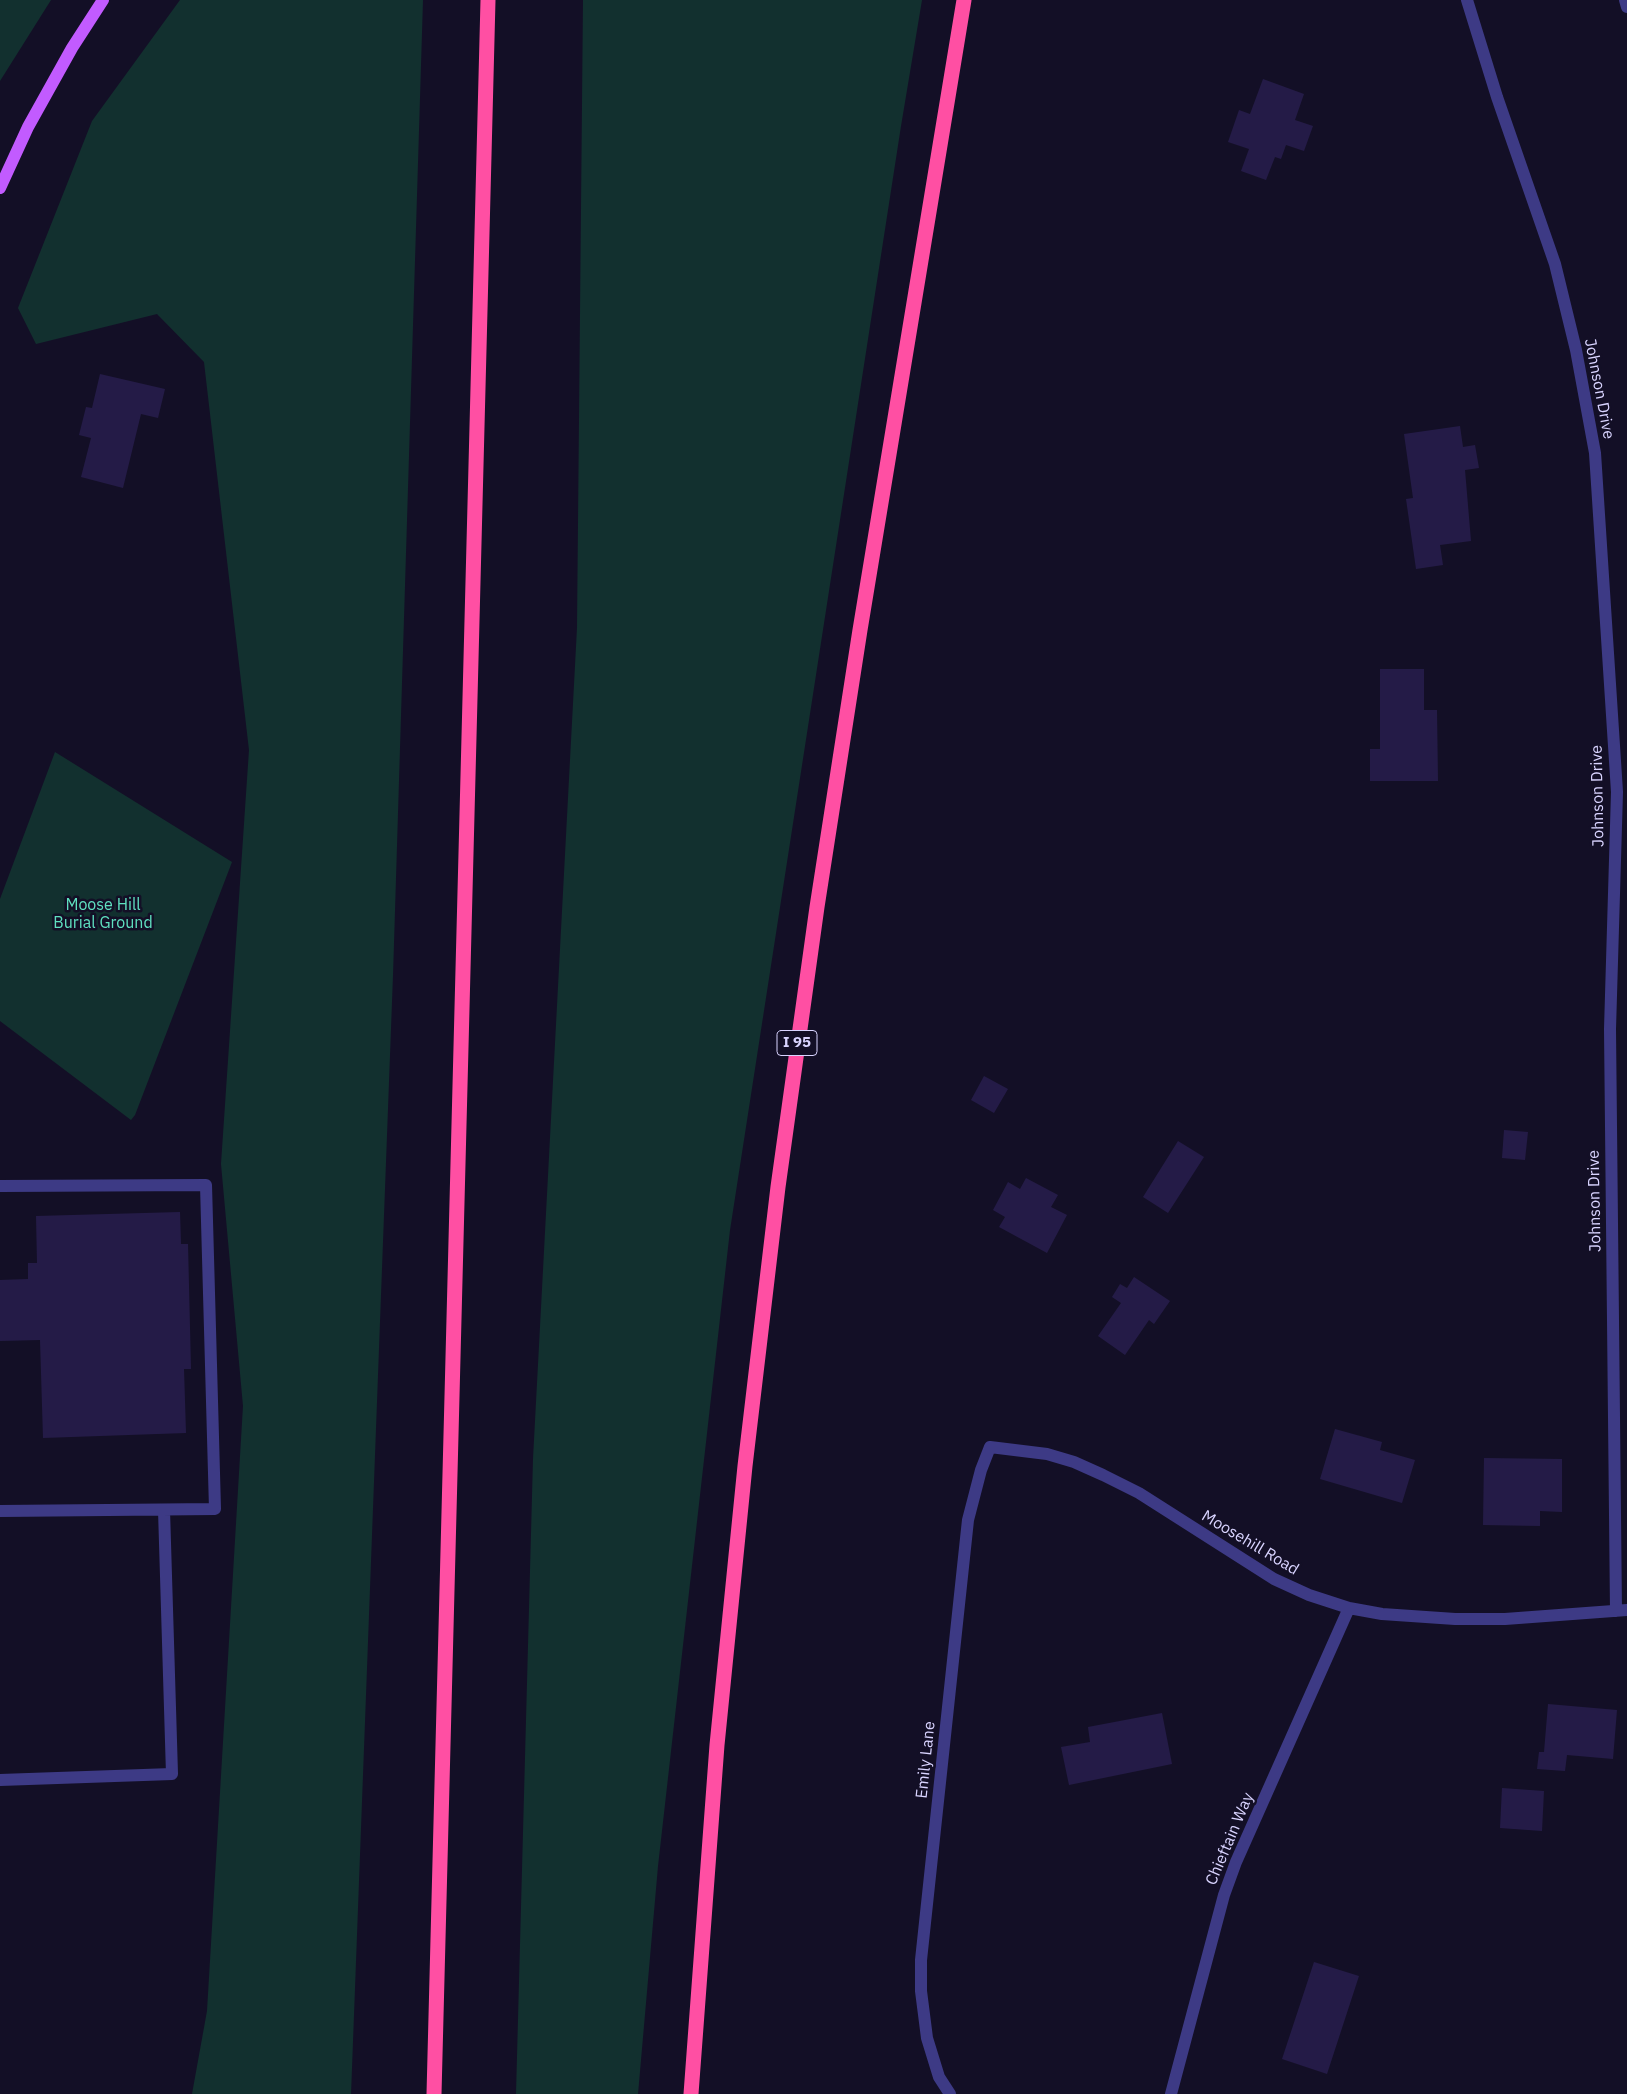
<!DOCTYPE html>
<style>
body{margin:0}
canvas{display:block;background:#130f26}
</style>
<canvas width="1627" height="2094"></canvas>
<script>
const c = document.querySelector('canvas').getContext('2d');
c.lineJoin = 'round';
function fill(path, color) { c.fillStyle = color; c.fill(path, 'evenodd'); }
const shape = rows => new Path2D(rows.map(r => 'M' + r).join(''));
function strokePath(path, color, width, dash) { c.strokeStyle = color; c.lineWidth = width; c.lineCap = dash ? 'butt' : 'round'; c.setLineDash(dash || []); c.stroke(path); }
function write(font, color, halo, rows, align = 'center') {
  c.font = font + ' "IBM Plex Sans",sans-serif'; c.lineWidth = 5; c.setLineDash([]); c.textBaseline = 'middle'; c.strokeStyle = halo; c.fillStyle = color; for (const [text, x, y, turn = 0] of rows) {
    c.save(); c.translate(x, y); c.rotate((+turn || 0) * Math.PI / 180); c.textAlign = isNaN(turn) ? turn : align; if (halo) c.strokeText(text, 0, 0); c.fillText(text, 0, 0); c.restore();
  }
}
const green = shape([
 [0,0,51,0,0,81],
 [180,0,423,0,393,975,351,2094,192,2094,207,2011,243,1406,221,1164,249,750,204,362,157,314,36,344,18,308,92,121],
 [583,0,922,0,901,126,730,1230,658,1866,638,2094,516,2094,533,1459,577,628],
 [55,752,232,862,135,1115,131,1120,0,1021,0,899]
]);
const building = shape([
 [1263,79,1304,94,1295,120,1313,126,1304,151,1286,145,1281,159,1275,157,1266,180,1241,171,1249,149,1228,142,1239,110,1250,114],
 [100,374,165,389,158,418,141,414,123,488,81,477,91,438,79,435,86,407,92,408],
 [1460,426,1463,447,1475,445,1479,468,1465,470,1471,541,1440,545,1443,565,1416,569,1406,499,1413,498,1404,434],
 [1380,669,1424,669,1424,710,1437,710,1438,781,1370,781,1370,749,1380,749],
 [984,1076,1008,1089,994,1113,971,1100],
 [1504,1130,1528,1132,1525,1160,1502,1158],
 [1178,1141,1204,1157,1168,1213,1143,1197],
 [1026,1178,1058,1195,1051,1207,1067,1215,1047,1253,999,1227,1005,1217,993,1210,1008,1182,1020,1189],
 [180,1212,181,1244,188,1244,191,1369,184,1369,186,1433,43,1438,40,1340,0,1341,0,1280,28,1279,28,1263,37,1263,36,1216],
 [1134,1277,1170,1301,1154,1324,1149,1320,1125,1355,1098,1336,1121,1303,1112,1297,1120,1284,1127,1288],
 [1335,1429,1382,1442,1380,1450,1415,1460,1402,1503,1320,1479],
 [1484,1458,1562,1459,1562,1512,1540,1511,1540,1526,1483,1525],
 [1548,1704,1617,1710,1613,1759,1567,1755,1565,1771,1537,1769,1539,1752,1544,1752],
 [1162,1713,1172,1764,1069,1785,1061,1747,1090,1742,1088,1727],
 [1502,1788,1544,1791,1542,1831,1500,1828],
 [1314,1962,1359,1976,1327,2074,1282,2059]
]);
const minor = shape([
 [1467,0,1497,97,1555,264,1576,350,1595,453,1617,792,1610,1029,1616,1611],
 [1625,0,1627,7],
 [0,1186,206,1185,215,1509,0,1511],
 [0,1780,172,1774,164,1510],
 [950,2094,939,2077,927,2038,921,1991,921,1960,968,1520,981,1470,990,1447,1047,1454,1074,1462,1103,1475,1139,1493,1274,1579,1309,1595,1349,1608,1382,1614,1455,1619,1505,1619,1627,1610],
 [1171,2094,1224,1895,1236,1862,1349,1608]
]);
const major = shape([
 [0,188,28,127,72,48,103,0]
]);
const highway = shape([
 [434,2094,488,0],
 [691,2094,717,1745,745,1466,778,1187,817,907,860,630,964,0]
]);
const shields = [
 [797,1043,40]
];
const shieldNames = [
 ["I 95",797,1043]
];
const streetNames = [
 ["Johnson Drive",1599,389,79],
 ["Johnson Drive",1598,796,-91],
 ["Johnson Drive",1595,1201,-91],
 ["Moosehill Road",1250,1543,31],
 ["Emily Lane",926,1760,-84],
 ["Chieftain Way",1230,1839,-67]
];
const parkNames = [
 ["Moose Hill",103,905],
 ["Burial Ground",103,923]
];
fill(green, '#12302f');
fill(building, '#241b47');
strokePath(minor, '#3d3a85', 12);
strokePath(major, '#c25bff', 12);
strokePath(highway, '#ff4fa3', 15);
for (const [x, y, w] of shields) { const box = new Path2D(); box.roundRect(x - w / 2, y - 12.5, w, 25, 4); c.fillStyle = '#130f26'; c.fill(box); strokePath(box, '#d9d4ff', 1); }
write('bold 15px', '#d9d4ff', null, shieldNames);
write('16px', '#d9d4ff', '#130f26', streetNames);
write('16px', '#5fe0c0', '#130f26', parkNames);
</script>
